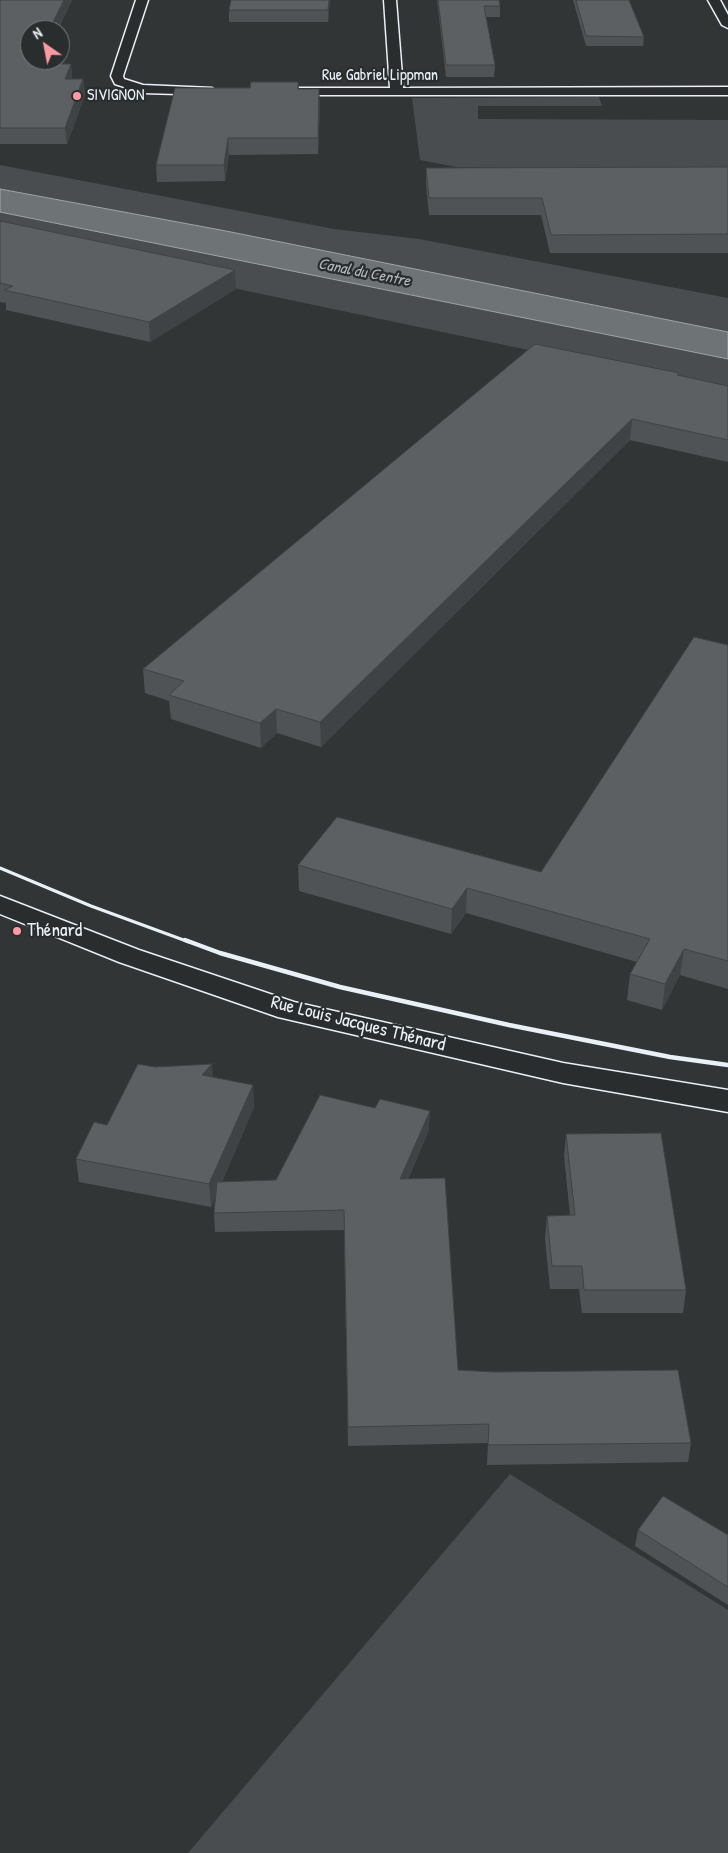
<!DOCTYPE html>
<meta charset="utf-8">
<style>
body{margin:0}
#map{position:relative;width:728px;height:1853px;overflow:hidden;background:#323536;font-family:"Patrick Hand",sans-serif}
canvas{display:block}
.north{position:absolute;left:20px;top:20px;width:50px;height:50px;box-sizing:border-box;background:#2a2d2e;border:1px solid #767b7f;border-radius:50%;rotate:327deg;font-size:14px;font-weight:700;line-height:20px;text-align:center;color:#e8f1f8}
.north::after{content:'';display:block;margin:auto;width:18px;height:22px;background:#ff9aa2;clip-path:polygon(50% 0,100% 100%,50% 72%,0 100%)}
</style>
<div id="map">
<canvas width="728" height="1853"></canvas>
<div class="north">N</div>
</div>
<script>
const c = document.querySelector('canvas').getContext('2d');
c.lineJoin = 'round';
function fill(path, color) { c.fillStyle = color; c.fill(path, 'evenodd'); }
const shape = rows => new Path2D(rows.map(r => 'M' + r).join(''));
function strokePath(path, color, width, dash) { c.strokeStyle = color; c.lineWidth = width; c.lineCap = dash ? 'butt' : 'round'; c.setLineDash(dash || []); c.stroke(path); }
function write(font, color, halo, rows, align = 'center') {
  c.font = font + ' "Patrick Hand",sans-serif'; c.lineWidth = 4.5; c.setLineDash([]); c.textBaseline = 'middle'; c.strokeStyle = halo; c.fillStyle = color; for (const [text, x, y, turn = 0] of rows) {
    c.save(); c.translate(x, y); c.rotate((+turn || 0) * Math.PI / 180); c.textAlign = isNaN(turn) ? turn : align; if (halo) c.strokeText(text, 0, 0); c.fillText(text, 0, 0); c.restore();
  }
}
const green = shape([
 [599,97,602,106,478,106,478,119,728,120,728,167,456,167,420,160,412,98],
 [0,165,334,229,419,239,728,298,728,332,226,231,0,189],
 [0,212,728,359,728,392,0,239],
 [510,1474,728,1610,728,1853,188,1853]
]);
const water = shape([
 [0,189,226,231,728,332,728,359,0,212,0,189]
]);
const minor = shape([
 [136,0,148,0,123,76,124,79,143,85,212,88,218,92,216,95,142,93,115,84,111,76,136,0],
 [384,0,396,0,403,88,728,87,728,95,278,95,276,92,282,88,390,88,384,0],
 [708,0,720,0,728,15,728,28,722,25,708,0]
]);
const major = shape([
 [0,896,139,950,294,1002,563,1063,728,1090,728,1112,563,1083,278,1017,119,962,0,914,0,896]
]);
const railFar1 = shape([
 [0,868,91,906,189,942]
]);
const rail = shape([
 [185,940,220,953,340,987,509,1025,670,1057,728,1065]
]);
const wall = shape([
 [0,0,72,0,58,30,30,30,30,60,44,60,42,64,71,64,72,79,83,79,85,95,67,144,0,144],
 [330,0,328,22,229,22,229,10],
 [437,0,499,0,500,6,500,17,486,17,495,65,494,77,446,77],
 [573,0,629,0,644,37,643,46,586,46],
 [298,82,299,89,320,104,318,154,229,155,225,181,157,182,156,165,250,88],
 [728,167,728,253,550,253,541,215,429,215,426,185,426,168],
 [0,221,236,289,150,342,6,310,6,303,0,302],
 [678,376,728,386,728,462,630,440,321,747,277,733,261,748,171,719,169,701,145,693,143,669],
 [728,645,728,989,680,975,662,1010,627,1000,630,974,637,962,466,913,451,934,299,891,298,865,541,872],
 [213,1077,253,1085,254,1107,222,1182,276,1180,429,1130,408,1179,458,1370,691,1443,688,1462,487,1465,488,1443,348,1446,344,1230,215,1232,214,1213,215,1197,211,1207,79,1182,76,1159],
 [566,1134,686,1290,683,1313,582,1313,579,1289,550,1289,545,1239,547,1216,570,1215,564,1156],
 [638,1530,728,1535,728,1605,635,1546]
]);
const shadedWall = shape([
 [64,0,72,0,58,30,49,30],
 [329,0,330,0,328,22,328,10],
 [35,60,44,60,35,80,33,64],
 [71,64,72,80,65,79],
 [83,79,85,95,67,144,65,128],
 [319,89,320,104,318,154,318,138],
 [228,138,229,155,225,181,224,165],
 [235,270,236,289,150,342,149,322],
 [632,419,630,440,321,747,320,722],
 [276,709,277,733,261,748,260,723],
 [467,888,466,913,451,934,452,909],
 [684,949,680,975,662,1010,665,984],
 [212,1064,214,1087,202,1075],
 [253,1085,254,1107,211,1207,209,1184],
 [430,1111,429,1130,399,1198,400,1179]
]);
const building = shape([
 [0,0,64,0,49,30,30,30,30,60,35,60,33,64,71,64,65,79,83,79,65,128,0,128,0,0],
 [231,0,329,0,328,10,229,10,231,0],
 [438,0,499,0,500,6,484,6,495,65,446,65,438,0],
 [576,0,629,0,644,37,586,36,576,0],
 [251,82,298,82,298,89,319,89,318,138,228,138,224,165,156,165,175,88,250,88,251,82],
 [728,167,728,234,551,235,542,198,429,198,426,168,728,167],
 [0,221,235,270,149,322,4,290,13,286,0,283,0,221],
 [535,344,679,373,677,375,728,386,728,440,632,419,320,722,276,709,260,723,169,695,184,681,143,669,535,344],
 [694,637,728,645,728,961,684,949,665,984,630,974,650,939,467,888,452,909,298,865,337,817,541,872,694,637],
 [138,1064,155,1067,212,1064,202,1075,253,1085,209,1184,76,1159,94,1122,107,1125,138,1064],
 [320,1095,375,1108,380,1099,430,1111,400,1179,445,1178,458,1370,494,1372,678,1370,691,1443,488,1445,489,1424,348,1427,344,1210,214,1213,217,1182,276,1180,320,1095],
 [661,1133,686,1290,584,1290,582,1266,552,1266,547,1216,575,1215,566,1134,661,1133],
 [663,1496,728,1535,728,1587,638,1530,663,1496]
]);
const markers = [
 [77,96,5,"#ff9aa2"],
 [17,931,5,"#ff9aa2"]
];
const farStreetnames = [
 ["Rue Gabriel Lippman",380,76]
];
const farPoinames = [
 ["SIVIGNON",87,96]
];
const farWaternames = [
 ["Canal du Centre",364,273,11]
];
const poiNames = [
 ["Thénard",27,931]
];
const streetNames = [
 ["Rue Louis Jacques Thénard",358,1024,14]
];
fill(green, '#494d4f');
fill(water, '#6e7376');
strokePath(water, '#9fa5aa', 1);
strokePath(minor, '#e8f1f8', 3);
strokePath(major, '#e8f1f8', 3);
fill(minor, '#2a2d2e');
fill(major, '#2a2d2e');
strokePath(railFar1, '#e8f1f8', 3);
strokePath(rail, '#e8f1f8', 4.5);
fill(wall, '#4f5355');
fill(shadedWall, '#404345');
fill(building, '#5c6063');
strokePath(building, '#404345', 1);
for (const [x, y, r, color] of markers) { const dot = new Path2D(); dot.arc(x, y, r, 0, 2 * Math.PI); c.fillStyle = color; c.fill(dot); strokePath(dot, '#2a2d2e', 2); }
write('16px', '#e8f1f8', '#2a2d2e', farStreetnames);
write('16px', '#e8f1f8', '#2a2d2e', farPoinames, 'left');
write('italic 16px', '#b1b8be', '#2a2d2e', farWaternames);
write('19px', '#e8f1f8', '#2a2d2e', poiNames, 'left');
write('19px', '#e8f1f8', '#2a2d2e', streetNames);
</script>
